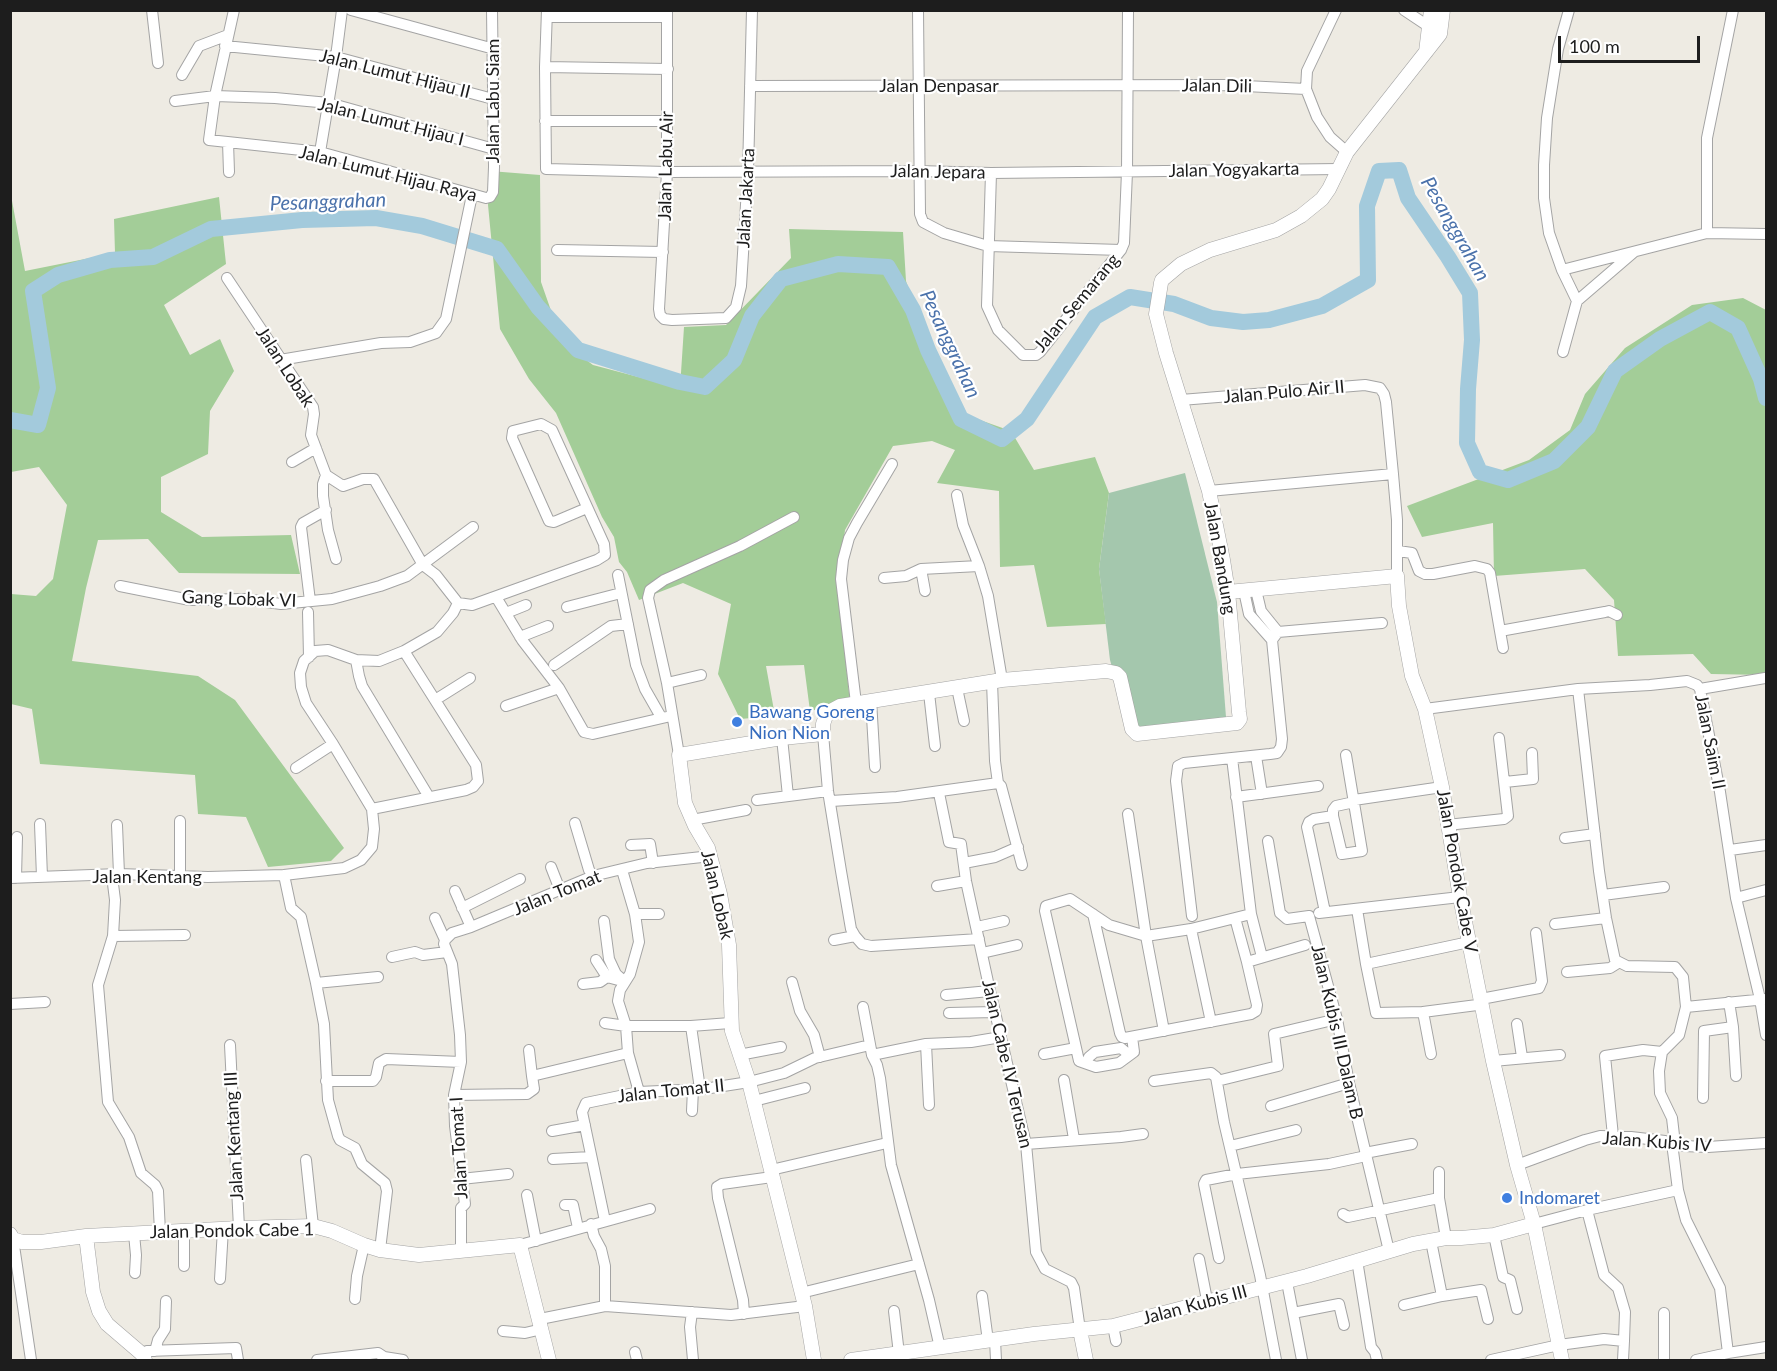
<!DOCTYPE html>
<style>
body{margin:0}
#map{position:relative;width:1777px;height:1371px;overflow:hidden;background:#eeebe3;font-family:Lato,sans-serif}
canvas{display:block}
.frame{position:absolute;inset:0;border:12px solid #1d1d1d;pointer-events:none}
.scale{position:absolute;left:1558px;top:36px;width:142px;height:27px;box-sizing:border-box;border:3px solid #1d1d1d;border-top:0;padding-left:8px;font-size:18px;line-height:21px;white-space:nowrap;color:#1d1d1d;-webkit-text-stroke:4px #fff;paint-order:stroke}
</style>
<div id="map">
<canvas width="1777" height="1371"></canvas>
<div class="frame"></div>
<div class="scale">100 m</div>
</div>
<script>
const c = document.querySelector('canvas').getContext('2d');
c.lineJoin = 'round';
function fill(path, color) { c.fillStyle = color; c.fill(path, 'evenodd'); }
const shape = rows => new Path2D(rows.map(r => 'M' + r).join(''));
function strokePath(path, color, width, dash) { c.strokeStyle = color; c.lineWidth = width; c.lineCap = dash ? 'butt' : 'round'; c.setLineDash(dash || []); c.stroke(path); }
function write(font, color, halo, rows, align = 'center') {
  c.font = font + ' Lato,sans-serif'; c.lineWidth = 4.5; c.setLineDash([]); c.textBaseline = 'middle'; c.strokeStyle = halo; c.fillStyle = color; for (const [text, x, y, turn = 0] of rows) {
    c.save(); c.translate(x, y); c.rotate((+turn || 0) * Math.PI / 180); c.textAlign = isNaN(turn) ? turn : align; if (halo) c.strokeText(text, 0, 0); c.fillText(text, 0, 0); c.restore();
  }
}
const forest = shape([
 [490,171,540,175,541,282,562,342,593,365,680,388,684,327,726,325,791,258,789,229,903,232,906,281,930,352,963,414,1011,431,1034,470,1095,457,1109,493,1099,569,1106,624,1047,627,1034,565,1000,567,999,491,937,483,955,450,932,441,893,446,845,530,838,590,850,702,810,711,804,665,766,666,775,716,740,719,718,674,731,604,683,583,639,600,627,572,619,562,614,537,602,517,556,413,529,379,500,329,488,205],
 [10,190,25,271,115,253,114,219,219,197,226,264,164,305,190,355,220,339,234,371,210,411,208,454,161,477,161,512,202,537,291,535,300,574,179,573,148,539,98,540,86,588,72,661,198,676,235,700,344,848,331,861,268,867,246,817,198,814,195,775,40,764,32,709,11,704,11,594,36,596,53,579,67,505,39,467,11,472],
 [1743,298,1766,310,1766,675,1711,674,1693,654,1618,656,1614,600,1585,569,1494,576,1493,523,1422,537,1407,506,1529,460,1570,430,1585,394,1625,348,1692,305]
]);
const cemetery = shape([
 [1185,473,1217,602,1226,717,1130,730,1110,660,1099,569,1109,493]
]);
const river = shape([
 [10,420,38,425,48,388,33,291,58,275,110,260,153,257,211,229,302,220,376,218,422,226,497,249,538,307,578,350,680,382,705,387,734,360,752,316,781,279,838,264,888,267,913,310,928,350,961,419,1002,439,1027,419,1095,317,1130,297,1174,304,1211,318,1243,322,1269,320,1322,306,1368,280,1367,206,1379,171,1399,170,1408,198,1448,257,1470,293,1472,340,1468,389,1467,443,1480,472,1508,480,1554,461,1588,427,1615,371,1660,339,1710,312,1738,328,1761,379,1766,398]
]);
const minor = shape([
 [152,10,158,63],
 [234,10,215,96,209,140,320,152,486,198,490,197,493,192,494,167,492,10],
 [351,10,494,49],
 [547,10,545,67,546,169,667,172,918,171,991,173,1340,169],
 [667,10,667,172,659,309,660,315,664,319,672,320,726,318,736,307,741,286,748,172,752,10],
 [918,10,920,214,923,222,944,233,988,246,1121,250],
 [1336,10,1307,71,1306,89,1317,117,1330,137,1347,152],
 [1404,10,1434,30],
 [547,17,667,17],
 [225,46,336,57,493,99],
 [545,67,668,69],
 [182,75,199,46,228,35],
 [750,86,1225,85,1306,89],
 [175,101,215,96,275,98,329,103,494,149],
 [545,121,667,121],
 [228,142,229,172],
 [320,152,336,57,342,10],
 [991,173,987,306,998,330,1023,355,1036,355,1040,352,1121,250,1124,243,1127,172,1128,10],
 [1707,233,1707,138,1733,10],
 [557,250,663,252],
 [1562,270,1707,233,1766,234],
 [227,278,313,407,314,414,311,435,326,475,343,486,363,479,374,479,423,565,436,575,458,603,472,605,597,560,605,555,604,544,552,430,541,424,513,431,512,438,549,521,554,522,587,508],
 [1577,301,1634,252],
 [1563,352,1577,301,1562,270,1549,233,1544,198,1544,165,1547,118,1558,49,1569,10],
 [280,360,381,343,410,342,436,333,446,319,472,195],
 [1181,400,1365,385,1380,388,1384,394,1386,402,1393,474,1397,520,1397,576],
 [292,462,316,448],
 [326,475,323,484,323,496,328,530,336,559],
 [1209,491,1393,474],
 [957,495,963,525,979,566,988,596,1002,680],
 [1398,551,1412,553,1419,571,1425,574,1433,574,1475,566,1487,569,1490,573,1500,631,1605,612,1609,611,1617,615],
 [921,569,979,566],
 [618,575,636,665,645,689,661,717],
 [884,578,906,576,921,569,925,591],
 [120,586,190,600,245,599,281,604,332,599,380,586,407,576,473,527],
 [1256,590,1261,611,1278,632],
 [1244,591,1249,614,1272,640],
 [496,597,522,640,559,688,584,732,593,734,671,716],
 [310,601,301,527,303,523,326,510],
 [567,607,621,593],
 [308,612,309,657],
 [506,613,526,605],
 [1500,631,1503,648],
 [520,637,548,626],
 [356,660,359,676,362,686,429,797],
 [554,665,611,626,628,624],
 [992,682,995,761,998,783,1001,786,1022,865],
 [667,683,701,675],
 [957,688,964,721],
 [1578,689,1599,871,1606,918,1615,960,1627,966,1675,967,1683,977,1686,1007,1766,999],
 [1700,689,1765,678],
 [929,693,935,746],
 [435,700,470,678],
 [871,700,875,767],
 [856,703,841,579,843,560,849,538,857,523,892,464],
 [506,706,559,688],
 [1425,709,1578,689,1650,685,1687,681,1697,685,1700,689,1720,792,1736,898,1760,999,1766,1035],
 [823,734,828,791,841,871,851,929,855,936,862,944,871,946,979,939],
 [782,738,788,796],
 [679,755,667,683,648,598,650,590,664,580,740,546,794,517],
 [1256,756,1262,794],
 [1232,758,1251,914,1262,957],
 [296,768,333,744],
 [1505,782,1533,779,1532,753],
 [939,793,949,842,961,844,966,881,990,991,1026,1144,1036,1252,1045,1269,1071,1282,1074,1288,1080,1330],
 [1236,797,1318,786],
 [757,800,828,791],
 [1354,800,1442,787],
 [831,801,897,797,998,783],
 [372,809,466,790,473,787,478,781,476,765,404,651],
 [1128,814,1146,936,1164,1031],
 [1333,816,1333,810,1336,806,1354,802],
 [692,820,746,810],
 [180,821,180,876],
 [575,823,589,870,593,876],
 [40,824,42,877],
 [117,825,119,874],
 [1447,825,1504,819,1508,816,1499,738],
 [1565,838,1595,834],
 [1268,841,1280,913,1287,919,1309,916,1337,1019,1349,1083,1389,1251],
 [631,845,650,844,653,863],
 [1730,850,1766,845],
 [964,863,995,857,1018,847],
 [551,867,560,890],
 [622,870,635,914,639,942,630,974,620,990,618,1001,626,1026,628,1053,639,1092],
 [284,875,291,908,301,917,316,983,324,1024,328,1100,338,1136,340,1140,355,1148,362,1164,385,1183,387,1191,380,1250],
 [112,876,115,900,113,936,98,985,108,1102,129,1137,141,1173,155,1185,158,1191,160,1232],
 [10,878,119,874,208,877,284,875,344,868,361,860,372,847,374,829,372,809,333,744,306,703,301,687,300,673,304,661,315,651,328,650,356,660,379,661,404,651,437,632,453,613,458,603],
 [16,878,17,837],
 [937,886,966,881],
 [455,891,471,927],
 [1603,895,1664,887],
 [1736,898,1766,890],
 [462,908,520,879],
 [1357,909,1366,964,1376,1013,1423,1012,1477,1005,1481,999,1539,988,1542,981,1536,933],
 [1325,912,1309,836,1307,827,1309,822,1314,819,1333,816,1342,854,1362,851,1346,755],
 [1319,913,1460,897],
 [635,914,659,914],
 [1093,914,1120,1033,1122,1037,1125,1038,1251,1014,1256,1011,1257,1005,1247,962,1305,945],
 [1192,916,1176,781,1178,766,1184,763,1270,754,1277,753,1281,747,1282,739,1272,640,1278,632,1382,623],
 [435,918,445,940,444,944,452,964,460,1035,461,1062,454,1095,455,1126,465,1204,461,1208,461,1251],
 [1235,918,1247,962],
 [604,921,609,959,616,974,625,982],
 [1555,924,1606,918],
 [977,927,1004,921],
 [1191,929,1211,1022],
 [113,936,185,935],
 [445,940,452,933,471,927,593,876,647,863,711,856],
 [834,940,855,936],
 [982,953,1017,945],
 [392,957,415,952,423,955,447,952],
 [596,960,607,977,622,981],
 [1366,964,1469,942],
 [1567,972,1610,968,1618,963],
 [792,982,800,1011,814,1035,820,1057],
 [316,983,378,977],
 [583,984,600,982,607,977],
 [946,995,990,991],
 [1729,1002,1733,1027,1736,1076],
 [10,1004,45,1002],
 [863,1007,872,1055,877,1065,880,1078,891,1165,929,1300,940,1348],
 [1423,1012,1431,1054],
 [949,1013,995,1012],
 [605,1023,626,1026,691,1026,730,1023],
 [1517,1024,1522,1057],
 [691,1026,700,1089],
 [1132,1037,1134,1052,1119,1063,1096,1067,1079,1061,1045,911,1046,906,1070,899,1109,925,1146,936,1191,929,1251,914],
 [926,1044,929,1105],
 [230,1045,239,1228],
 [529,1050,532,1076],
 [1662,1052,1659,1071,1660,1093,1672,1118,1675,1144],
 [1044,1054,1076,1048],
 [739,1055,781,1047],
 [872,1055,926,1044,971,1042,1001,1037],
 [1493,1061,1560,1055],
 [1086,1063,1089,1057,1095,1052,1121,1048,1128,1054],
 [1064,1080,1074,1139],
 [326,1081,373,1081,376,1077,379,1063,386,1059,461,1062],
 [1154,1081,1211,1073,1216,1077,1224,1122,1260,1275,1276,1360],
 [1217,1081,1278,1066,1274,1034,1337,1019],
 [454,1095,527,1094,534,1089,532,1076,628,1053],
 [1703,1098,1704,1031,1733,1027],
 [754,1101,805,1088],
 [1271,1106,1349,1083],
 [692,1111,693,1089],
 [552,1131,585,1125],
 [1613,1136,1605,1056,1643,1050,1662,1052,1679,1035,1686,1007],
 [1672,1143,1678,1190,1686,1220,1720,1288,1728,1353],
 [1026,1144,1121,1137,1143,1134],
 [1230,1146,1296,1130],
 [1365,1153,1412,1144],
 [553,1159,591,1157],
 [306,1160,313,1226],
 [1517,1165,1585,1140,1600,1136,1631,1137,1665,1141,1683,1146,1708,1147,1766,1143],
 [771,1170,887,1143],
 [1439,1172,1439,1198,1446,1238],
 [461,1179,508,1174],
 [527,1195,536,1241],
 [565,1205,573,1205,578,1228],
 [1587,1210,1678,1190],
 [1343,1214,1348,1217,1439,1198],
 [605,1221,582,1112,586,1103,639,1092,704,1089,749,1082,784,1073,815,1058,870,1045],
 [591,1224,594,1236,601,1249,605,1266,605,1306],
 [1534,1224,1587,1210,1604,1275,1618,1288,1625,1312,1624,1341],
 [184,1231,184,1266],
 [134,1234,136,1255,135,1273],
 [1494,1235,1503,1277,1510,1280,1517,1309],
 [13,1239,31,1360],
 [520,1245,650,1209],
 [1219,1258,1204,1184,1206,1180,1237,1174,1329,1164,1366,1156],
 [1199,1259,1207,1300],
 [1357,1260,1371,1347,1375,1352,1377,1360],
 [220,1279,223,1229],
 [1287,1282,1302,1360],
 [801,1293,919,1264],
 [982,1296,988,1341],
 [1442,1296,1481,1290,1488,1319],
 [355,1299,357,1276,364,1245],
 [1404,1305,1442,1296,1431,1241],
 [894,1311,899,1354],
 [692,1312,690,1327,693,1360],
 [1293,1313,1339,1304,1344,1325],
 [744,1314,743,1300,718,1198,717,1187,722,1184,772,1177],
 [540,1319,605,1306,731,1315,805,1306],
 [1113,1326,1116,1341],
 [503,1331,525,1333,542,1329],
 [995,1340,996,1360],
 [155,1351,158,1340,165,1329,166,1301],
 [635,1352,637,1360],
 [142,1354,147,1351,236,1348,238,1360],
 [317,1360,378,1353,384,1357,403,1360],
 [1491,1360,1559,1345,1604,1339,1624,1341,1623,1360],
 [1664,1360,1664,1313],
 [1696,1360,1728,1353,1766,1347]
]);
const tertiary = shape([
 [1426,52,1431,10],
 [1228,592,1397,576,1399,606,1412,676,1425,709,1442,787,1460,897,1493,1061,1517,1165,1534,1224,1562,1360],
 [10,1234,13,1239,22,1242,41,1242,86,1236,239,1228,313,1226,332,1231,364,1245,380,1250,419,1255,520,1245,549,1360],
 [86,1236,93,1292,99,1311,107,1324,142,1354,145,1360],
 [1080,1330,1086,1360],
 [814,1360,805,1306,749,1082,732,1031,729,945,720,894,708,848,695,826,685,803,679,755,782,738,823,734,823,724,827,713,840,706,1002,680,1106,671,1116,673,1120,677,1132,729,1137,734,1237,723,1240,719,1239,712,1228,592,1223,560,1209,491,1166,353,1156,314,1161,283,1162,280,1181,264,1210,250,1276,230,1301,216,1322,199,1329,189,1347,152,1440,34,1443,10],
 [851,1360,1034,1334,1113,1326,1307,1276,1413,1244,1446,1238,1461,1238,1494,1235,1534,1224]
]);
const markers = [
 [737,722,6,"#3f7fe0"],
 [1507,1198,6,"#3f7fe0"]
];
const streetNames = [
 ["Jalan Lumut Hijau II",395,74,14],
 ["Jalan Denpasar",939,86],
 ["Jalan Dili",1217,86,1],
 ["Jalan Labu Siam",493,101,-90],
 ["Jalan Lumut Hijau I",391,122,14],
 ["Jalan Labu Air",666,166,-89],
 ["Jalan Yogyakarta",1234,170,-1],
 ["Jalan Jepara",938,172,1],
 ["Jalan Lumut Hijau Raya",388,174,14],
 ["Jalan Jakarta",746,198,-87],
 ["Jalan Semarang",1077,303,-50],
 ["Jalan Lobak",285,367,57],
 ["Jalan Pulo Air II",1284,392,-5],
 ["Jalan Bandung",1220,558,80],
 ["Gang Lobak VI",239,599,2],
 ["Jalan Saim II",1710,742,79],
 ["Jalan Pondok Cabe V",1457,871,80],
 ["Jalan Kentang",147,877],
 ["Jalan Tomat",557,893,-22],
 ["Jalan Lobak",717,895,77],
 ["Jalan Kubis III Dalam B",1337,1032,77],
 ["Jalan Cabe IV Terusan",1007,1064,77],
 ["Jalan Tomat II",671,1091,-6],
 ["Jalan Kentang III",234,1136,-93],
 ["Jalan Kubis IV",1657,1142,4],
 ["Jalan Tomat I",459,1148,-93],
 ["Jalan Pondok Cabe 1",232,1231,-1],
 ["Jalan Kubis III",1195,1305,-15]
];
const shopNames = [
 ["Bawang Goreng",749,712],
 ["Nion Nion",749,733],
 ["Indomaret",1519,1198]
];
const waterNames = [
 ["Pesanggrahan",328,202,-2],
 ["Pesanggrahan",1455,229,60],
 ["Pesanggrahan",950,344,65]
];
fill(forest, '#a3cd98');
fill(cemetery, '#a4c7ad');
strokePath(river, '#a3cadc', 16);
strokePath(minor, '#a4a4a4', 12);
strokePath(tertiary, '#a4a4a4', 15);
strokePath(minor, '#fff', 10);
strokePath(tertiary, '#fff', 14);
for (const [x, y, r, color] of markers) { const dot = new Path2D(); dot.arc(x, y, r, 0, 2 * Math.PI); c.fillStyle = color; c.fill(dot); strokePath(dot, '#fff', 2); }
write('18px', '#1d1d1d', '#fff', streetNames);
write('18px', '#366cbe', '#fff', shopNames, 'left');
write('italic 20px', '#4b72ab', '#fff', waterNames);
</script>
